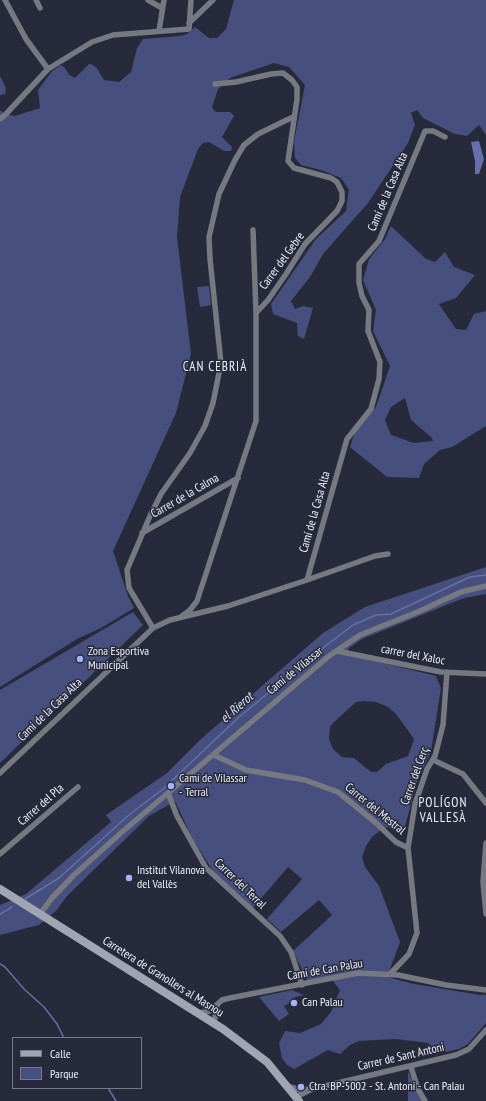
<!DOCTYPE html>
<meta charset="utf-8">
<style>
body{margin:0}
#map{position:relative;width:486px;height:1101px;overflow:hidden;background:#272a3a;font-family:"PT Sans Narrow",sans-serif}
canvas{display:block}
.legend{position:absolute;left:12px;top:1037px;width:130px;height:52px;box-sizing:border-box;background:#272a3a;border:1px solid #767987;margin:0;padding:5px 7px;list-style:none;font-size:12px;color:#edf0fa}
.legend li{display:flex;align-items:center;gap:8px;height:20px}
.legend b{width:20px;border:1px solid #767987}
</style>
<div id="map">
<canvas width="486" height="1101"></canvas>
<ul class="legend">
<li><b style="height:5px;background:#a1a4b2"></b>Calle</li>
<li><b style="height:11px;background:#464f7d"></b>Parque</li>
</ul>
</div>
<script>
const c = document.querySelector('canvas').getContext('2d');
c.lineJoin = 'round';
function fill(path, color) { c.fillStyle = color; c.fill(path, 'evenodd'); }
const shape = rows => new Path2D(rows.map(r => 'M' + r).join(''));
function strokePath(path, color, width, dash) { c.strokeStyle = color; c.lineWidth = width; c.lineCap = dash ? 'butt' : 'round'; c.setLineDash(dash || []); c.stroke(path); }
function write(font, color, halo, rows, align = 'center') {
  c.font = font + ' "PT Sans Narrow",sans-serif'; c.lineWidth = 3; c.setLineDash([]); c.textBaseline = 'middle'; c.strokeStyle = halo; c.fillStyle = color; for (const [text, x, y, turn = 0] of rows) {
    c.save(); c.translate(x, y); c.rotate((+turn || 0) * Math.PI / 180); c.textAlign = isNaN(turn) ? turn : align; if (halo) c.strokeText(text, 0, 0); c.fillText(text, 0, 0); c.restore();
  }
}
const green = shape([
 [234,0,486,0,486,135,479,125,467,136,455,134,423,118,417,110,411,113,415,125,408,143,368,203,323,254,310,277,291,301,295,309,303,306,313,308,304,339,298,336,297,323,273,314,271,304,316,239,346,211,349,190,341,178,321,170,301,165,295,158,294,142,305,85,289,67,274,63,230,78,218,89,212,107,214,110,216,112,230,112,234,116,222,137,232,147,231,151,224,151,209,142,203,143,198,149,180,197,177,237,191,354,176,413,113,551,128,596,134,608,101,628,77,639,0,687,0,110,5,114,15,116,40,108,38,90,52,71,61,65,65,68,69,75,75,78,89,64,91,64,96,67,104,80,119,82,131,72,137,48,143,39,180,36,187,34,195,27,209,38,217,38,226,29],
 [0,76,6,88,5,94,0,95],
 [391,226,426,259,435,262,445,252,454,267,475,275,456,298,439,304,456,329,466,330,474,314,486,311,486,426,452,447,440,450,424,464,419,478,387,477,350,447,355,432,376,407,390,366,373,331,376,310,363,280,369,259,385,239],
 [405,398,411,420,431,437,433,441,414,443,391,435,385,420,391,407],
 [209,286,211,305,200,307,197,287],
 [486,567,486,594,464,598,362,639,349,648,346,654,436,676,441,688,431,752,418,779,403,833,398,833,388,827,382,829,372,837,366,846,362,857,365,867,379,886,400,942,387,977,414,984,480,995,486,995,486,1023,468,1044,459,1049,446,1052,437,1050,428,1043,396,1039,359,1041,350,1045,340,1054,328,1050,294,1069,287,1065,282,1058,279,1043,285,1031,300,1033,321,1024,331,1012,340,990,330,977,307,980,293,951,332,915,319,900,281,932,267,919,302,879,288,867,253,908,215,874,192,838,175,801,149,816,67,896,56,911,39,925,0,935,0,905,26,894,111,822,106,815,167,773,201,739,323,633,365,607],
 [364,701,376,702,388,707,396,714,414,739,408,756,386,764,377,772,371,772,354,758,342,757,333,749,329,739,330,727,333,723,356,702],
 [133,612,143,625,0,763,0,690],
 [292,990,304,995,295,997,294,1001,284,1006,289,1014,279,1021,259,997],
 [408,1071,422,1101,408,1101]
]);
const water = shape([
 [479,141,484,159,479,174,475,174,475,161,471,142]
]);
const stream = shape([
 [25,899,59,878,130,814,163,789,238,718,319,651,353,625,376,615,391,614,470,577,486,575],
 [0,914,12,907],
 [0,964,5,967,24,989,44,1007,57,1024,64,1038],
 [108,1088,116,1101]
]);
const street = shape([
 [5,0,26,39,48,69],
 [36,0,40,8],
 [148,0,162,8],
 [189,23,213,0],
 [159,31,164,0],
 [0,119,5,115,48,69,92,42,113,35,189,29,191,0],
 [253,230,256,313],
 [142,533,238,478],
 [307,580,375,556,388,554],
 [182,616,190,610,197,601,256,421,256,313,268,300,286,274,305,244,337,211,342,201,342,192,337,182,331,178,294,168,288,161,297,99,297,87,292,80,283,73,271,74,236,82,215,84],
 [153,628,129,588,127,570,150,516,161,494,190,453,205,426,213,403,221,363,210,259,209,237,219,194,235,160,244,145,258,134,293,117],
 [337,651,441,672,486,674],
 [214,755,246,770,305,780,338,792,375,822,396,842,408,848],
 [433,760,463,774,486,803],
 [0,773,153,628,170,620,228,606,307,580,347,439,371,409,379,379,380,362,368,331,369,310,362,296,359,283,359,264,379,241,425,131,433,131,445,137],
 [168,793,177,816,206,868,280,936,291,952,302,985],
 [486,843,483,882,486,914],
 [0,854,78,787],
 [40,914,52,898,74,875,122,832,329,656,360,635,420,611,461,592,486,586],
 [390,974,409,954,417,933,408,848,415,804,427,769,435,756,443,725,447,672],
 [199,1013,210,1011,222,1000,230,998,358,973,398,975,446,985,486,990],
 [214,1023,217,1005],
 [411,1067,418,1089,425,1101],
 [287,1086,301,1090,312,1089,456,1055,469,1049,486,1030],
 [296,1097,312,1089]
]);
const secondary = shape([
 [0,889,223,1029,267,1062,299,1101]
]);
const markers = [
 [80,659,4,"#a2b2fd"],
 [171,786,4,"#a2b2fd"],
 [129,878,4,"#a2b2fd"],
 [294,1003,4,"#a2b2fd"],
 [301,1087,4,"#a2b2fd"]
];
const streetNames = [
 ["Camí de la Casa Alta",388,192,-67],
 ["Carrer del Gebre",282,261,-54],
 ["Carrer de la Calma",185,496,-30],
 ["Camí de la Casa Alta",315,512,-74],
 ["carrer del Xaloc",413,655,11],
 ["Camí de Vilassar",295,671,-39],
 ["Camí de la Casa Alta",50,710,-44],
 ["Carrer del Cerç",415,776,-70],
 ["Carrer del Pla",41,805,-41],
 ["Carrer del Mestral",375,809,39],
 ["Carrer del Terral",240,884,44],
 ["Camí de Can Palau",325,970,-10],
 ["Carretera de Granollers al Masnou",163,977,32],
 ["Carrer de Sant Antoni",401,1057,-13]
];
const poiNames = [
 ["Zona Esportiva",88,652],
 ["Municipal",88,666],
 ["Camí de Vilassar",179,779],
 ["- Terral",179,793],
 ["Institut Vilanova",137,871],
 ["del Vallès",137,885],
 ["Can Palau",302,1003],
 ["Ctra. BP-5002 - St. Antoni - Can Palau",309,1087]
];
const neighbourhoodNames = [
 ["CAN CEBRIÀ",215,367],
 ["POLÍGON",443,803],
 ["VALLESÀ",443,818]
];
const waterNames = [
 ["el Rierot",237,708,-41]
];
fill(green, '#464f7d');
fill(water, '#6570aa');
strokePath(stream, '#6570aa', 1.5);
strokePath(street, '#767981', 5.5);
strokePath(secondary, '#a1a4b2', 8);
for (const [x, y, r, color] of markers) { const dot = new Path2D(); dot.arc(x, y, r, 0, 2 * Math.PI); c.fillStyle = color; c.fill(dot); strokePath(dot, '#272a3a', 1.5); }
write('12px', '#edf0fa', '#272a3a', streetNames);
write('12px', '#edf0fa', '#272a3a', poiNames, 'left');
c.letterSpacing = '1px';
write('13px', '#edf0fa', '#272a3a', neighbourhoodNames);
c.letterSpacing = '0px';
write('italic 13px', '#dce1f2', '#272a3a', waterNames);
</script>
